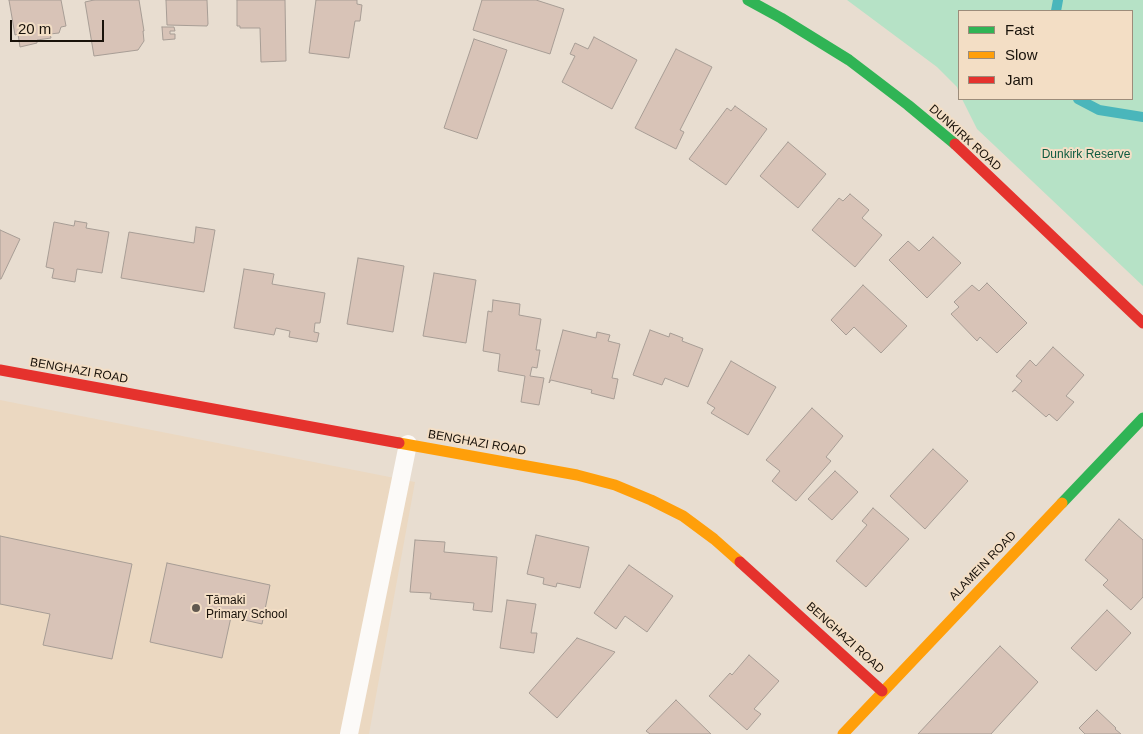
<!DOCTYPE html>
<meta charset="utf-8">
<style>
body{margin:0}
#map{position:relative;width:1143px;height:734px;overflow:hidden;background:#e8ddd0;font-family:Helvetica,sans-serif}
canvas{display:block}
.legend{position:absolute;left:958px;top:10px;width:175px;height:90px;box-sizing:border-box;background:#f3dec5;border:1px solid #9c8c7a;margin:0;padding:6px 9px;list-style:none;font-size:15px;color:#19120a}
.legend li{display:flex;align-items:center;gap:10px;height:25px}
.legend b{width:25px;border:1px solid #9c8c7a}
.scale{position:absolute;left:10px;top:20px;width:94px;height:22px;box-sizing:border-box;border:2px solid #19120a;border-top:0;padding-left:6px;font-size:15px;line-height:18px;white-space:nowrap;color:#19120a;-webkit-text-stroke:4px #f3dec5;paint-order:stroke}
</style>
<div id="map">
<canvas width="1143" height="734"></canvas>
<ul class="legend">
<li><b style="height:6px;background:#30b455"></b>Fast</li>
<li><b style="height:6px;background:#ff9f0a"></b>Slow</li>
<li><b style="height:6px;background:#e5322d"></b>Jam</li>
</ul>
<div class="scale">20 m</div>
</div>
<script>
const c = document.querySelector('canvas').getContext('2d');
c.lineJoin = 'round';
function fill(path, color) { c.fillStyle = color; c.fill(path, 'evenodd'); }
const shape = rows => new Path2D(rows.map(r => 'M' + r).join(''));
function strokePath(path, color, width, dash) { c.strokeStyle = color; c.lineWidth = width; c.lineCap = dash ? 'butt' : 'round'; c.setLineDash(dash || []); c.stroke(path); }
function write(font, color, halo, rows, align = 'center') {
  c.font = font + ' Helvetica,sans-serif'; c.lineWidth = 4; c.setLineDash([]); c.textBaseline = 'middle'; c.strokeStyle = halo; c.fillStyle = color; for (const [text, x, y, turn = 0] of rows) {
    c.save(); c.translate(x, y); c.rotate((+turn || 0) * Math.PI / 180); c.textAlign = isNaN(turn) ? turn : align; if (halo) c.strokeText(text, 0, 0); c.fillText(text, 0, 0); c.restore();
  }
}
const built = shape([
 [0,400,415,482,369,734,0,734]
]);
const green = shape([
 [847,0,1143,0,1143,286,977,129,962,99,1132,99,1132,11,959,11,959,93,957,87,937,67]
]);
const stream = shape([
 [1056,11,1058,0],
 [1078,99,1099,110,1143,117]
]);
const building = shape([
 [9,0,61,0,66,26,61,27,59,33,50,34,51,38,37,40,37,43,20,47,18,34,15,35,9,0],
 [94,0,139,0,144,31,143,31,144,41,138,50,94,56,85,2,94,0],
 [166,0,207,0,208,24,207,26,167,25,166,0],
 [237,0,285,0,286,61,261,62,260,28,240,28,240,26,237,26,237,0],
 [316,0,357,0,357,4,362,5,360,21,355,21,349,58,309,53,316,0],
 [482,0,536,0,564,9,550,54,473,30,482,0],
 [162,27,174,27,175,31,170,31,170,34,175,34,175,39,163,40,162,27],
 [594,37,637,60,612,109,562,82,575,56,570,54,575,43,588,49,594,37],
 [474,39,507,50,477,139,444,128,474,39],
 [676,49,712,67,680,130,684,132,676,149,635,128,676,49],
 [735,106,767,129,726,185,689,159,727,108,731,111,735,106],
 [788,142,826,174,798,208,760,176,788,142],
 [850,194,869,210,862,218,882,235,855,267,812,230,839,198,843,201,850,194],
 [75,221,87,223,86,228,109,232,102,273,77,269,75,282,52,278,54,269,46,267,54,222,74,226,75,221],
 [196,227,215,230,204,292,121,278,129,232,194,243,196,227],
 [0,230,20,239,1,279,0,279,0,230],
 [933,237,961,263,927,298,889,260,908,241,919,251,933,237],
 [358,258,404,266,393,332,347,324,358,258],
 [244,269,274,274,272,284,325,293,320,323,315,323,314,332,319,333,317,342,289,337,290,331,276,328,274,335,234,328,244,269],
 [434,273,476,280,466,343,423,336,434,273],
 [987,283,1027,323,997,353,980,337,977,341,951,314,959,307,954,302,972,285,979,291,987,283],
 [863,285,907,326,881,353,854,327,846,335,831,320,863,285],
 [493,300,520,304,519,315,541,319,536,350,540,350,537,368,532,367,530,376,544,378,539,405,521,402,525,376,498,371,500,354,483,351,488,311,492,312,493,300],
 [563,330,596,338,597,332,610,335,608,341,620,344,612,378,618,379,614,399,591,393,592,390,551,380,549,383,563,330],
 [650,330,669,337,670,333,683,338,682,341,703,349,688,387,665,378,662,385,633,375,650,330],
 [1053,347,1084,375,1066,396,1074,402,1057,421,1049,414,1046,417,1015,390,1012,392,1022,381,1016,376,1030,360,1036,366,1053,347],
 [731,361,776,387,748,435,711,413,715,408,707,403,731,361],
 [812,408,843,436,826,457,831,461,796,501,772,481,780,471,766,460,812,408],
 [933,449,968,481,925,529,890,496,933,449],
 [835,471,858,492,832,520,808,499,835,471],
 [873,508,909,539,866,587,836,561,867,525,862,521,873,508],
 [1119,519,1143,540,1143,597,1131,610,1103,585,1108,580,1085,560,1119,519],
 [536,535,589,547,580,588,557,583,556,587,543,584,544,578,527,574,536,535],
 [0,536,132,564,112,659,43,645,50,614,0,604,0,536],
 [415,540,445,542,444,552,497,557,492,612,473,610,474,603,430,599,431,593,410,592,415,540],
 [167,563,270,585,262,624,231,617,222,658,150,642,167,563],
 [629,565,673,596,647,632,625,616,616,629,594,613,629,565],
 [507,600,536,604,531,633,537,633,534,653,500,648,507,600],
 [1107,610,1131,633,1096,671,1071,648,1107,610],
 [577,638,615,652,557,718,529,693,577,638],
 [1000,646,1038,682,991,734,918,734,1000,646],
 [749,655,779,681,754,709,761,714,747,730,709,696,730,673,732,675,749,655],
 [676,700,711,734,650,734,646,731,676,700],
 [1097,710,1116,728,1115,729,1121,734,1085,734,1079,728,1097,710]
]);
const lane = shape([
 [349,734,408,444]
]);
const fast = shape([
 [748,0,781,18,849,60,908,105,955,144],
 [1062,503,1143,418]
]);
const slow = shape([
 [399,443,577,475,615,485,651,500,683,516,714,539,740,562],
 [843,734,1062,503]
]);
const jam = shape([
 [955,144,1143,323],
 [0,370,399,443],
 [740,562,882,691]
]);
const markers = [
 [196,608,5,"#61594f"]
];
const streetNames = [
 ["DUNKIRK ROAD",965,138,42],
 ["BENGHAZI ROAD",79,371,10],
 ["BENGHAZI ROAD",477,443,10],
 ["ALAMEIN ROAD",983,566,-46],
 ["BENGHAZI ROAD",845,638,42]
];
const parkNames = [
 ["Dunkirk Reserve",1086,155]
];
const poiNames = [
 ["Tāmaki",206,601],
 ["Primary School",206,615]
];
fill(built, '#ebd8c1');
fill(green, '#b6e2c6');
strokePath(stream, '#4ab6bb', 10);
fill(building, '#d8c3b7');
strokePath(building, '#a79d95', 1);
strokePath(lane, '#fcfaf8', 18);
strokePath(fast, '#30b455', 11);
strokePath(slow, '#ff9f0a', 11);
strokePath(jam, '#e5322d', 11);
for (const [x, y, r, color] of markers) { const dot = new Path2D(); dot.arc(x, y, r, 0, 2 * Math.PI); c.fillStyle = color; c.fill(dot); strokePath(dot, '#f3dec5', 2); }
write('12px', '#19120a', '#f3dec5', streetNames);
write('12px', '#0e5b40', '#f3dec5', parkNames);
write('12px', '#19120a', '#f3dec5', poiNames, 'left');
</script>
